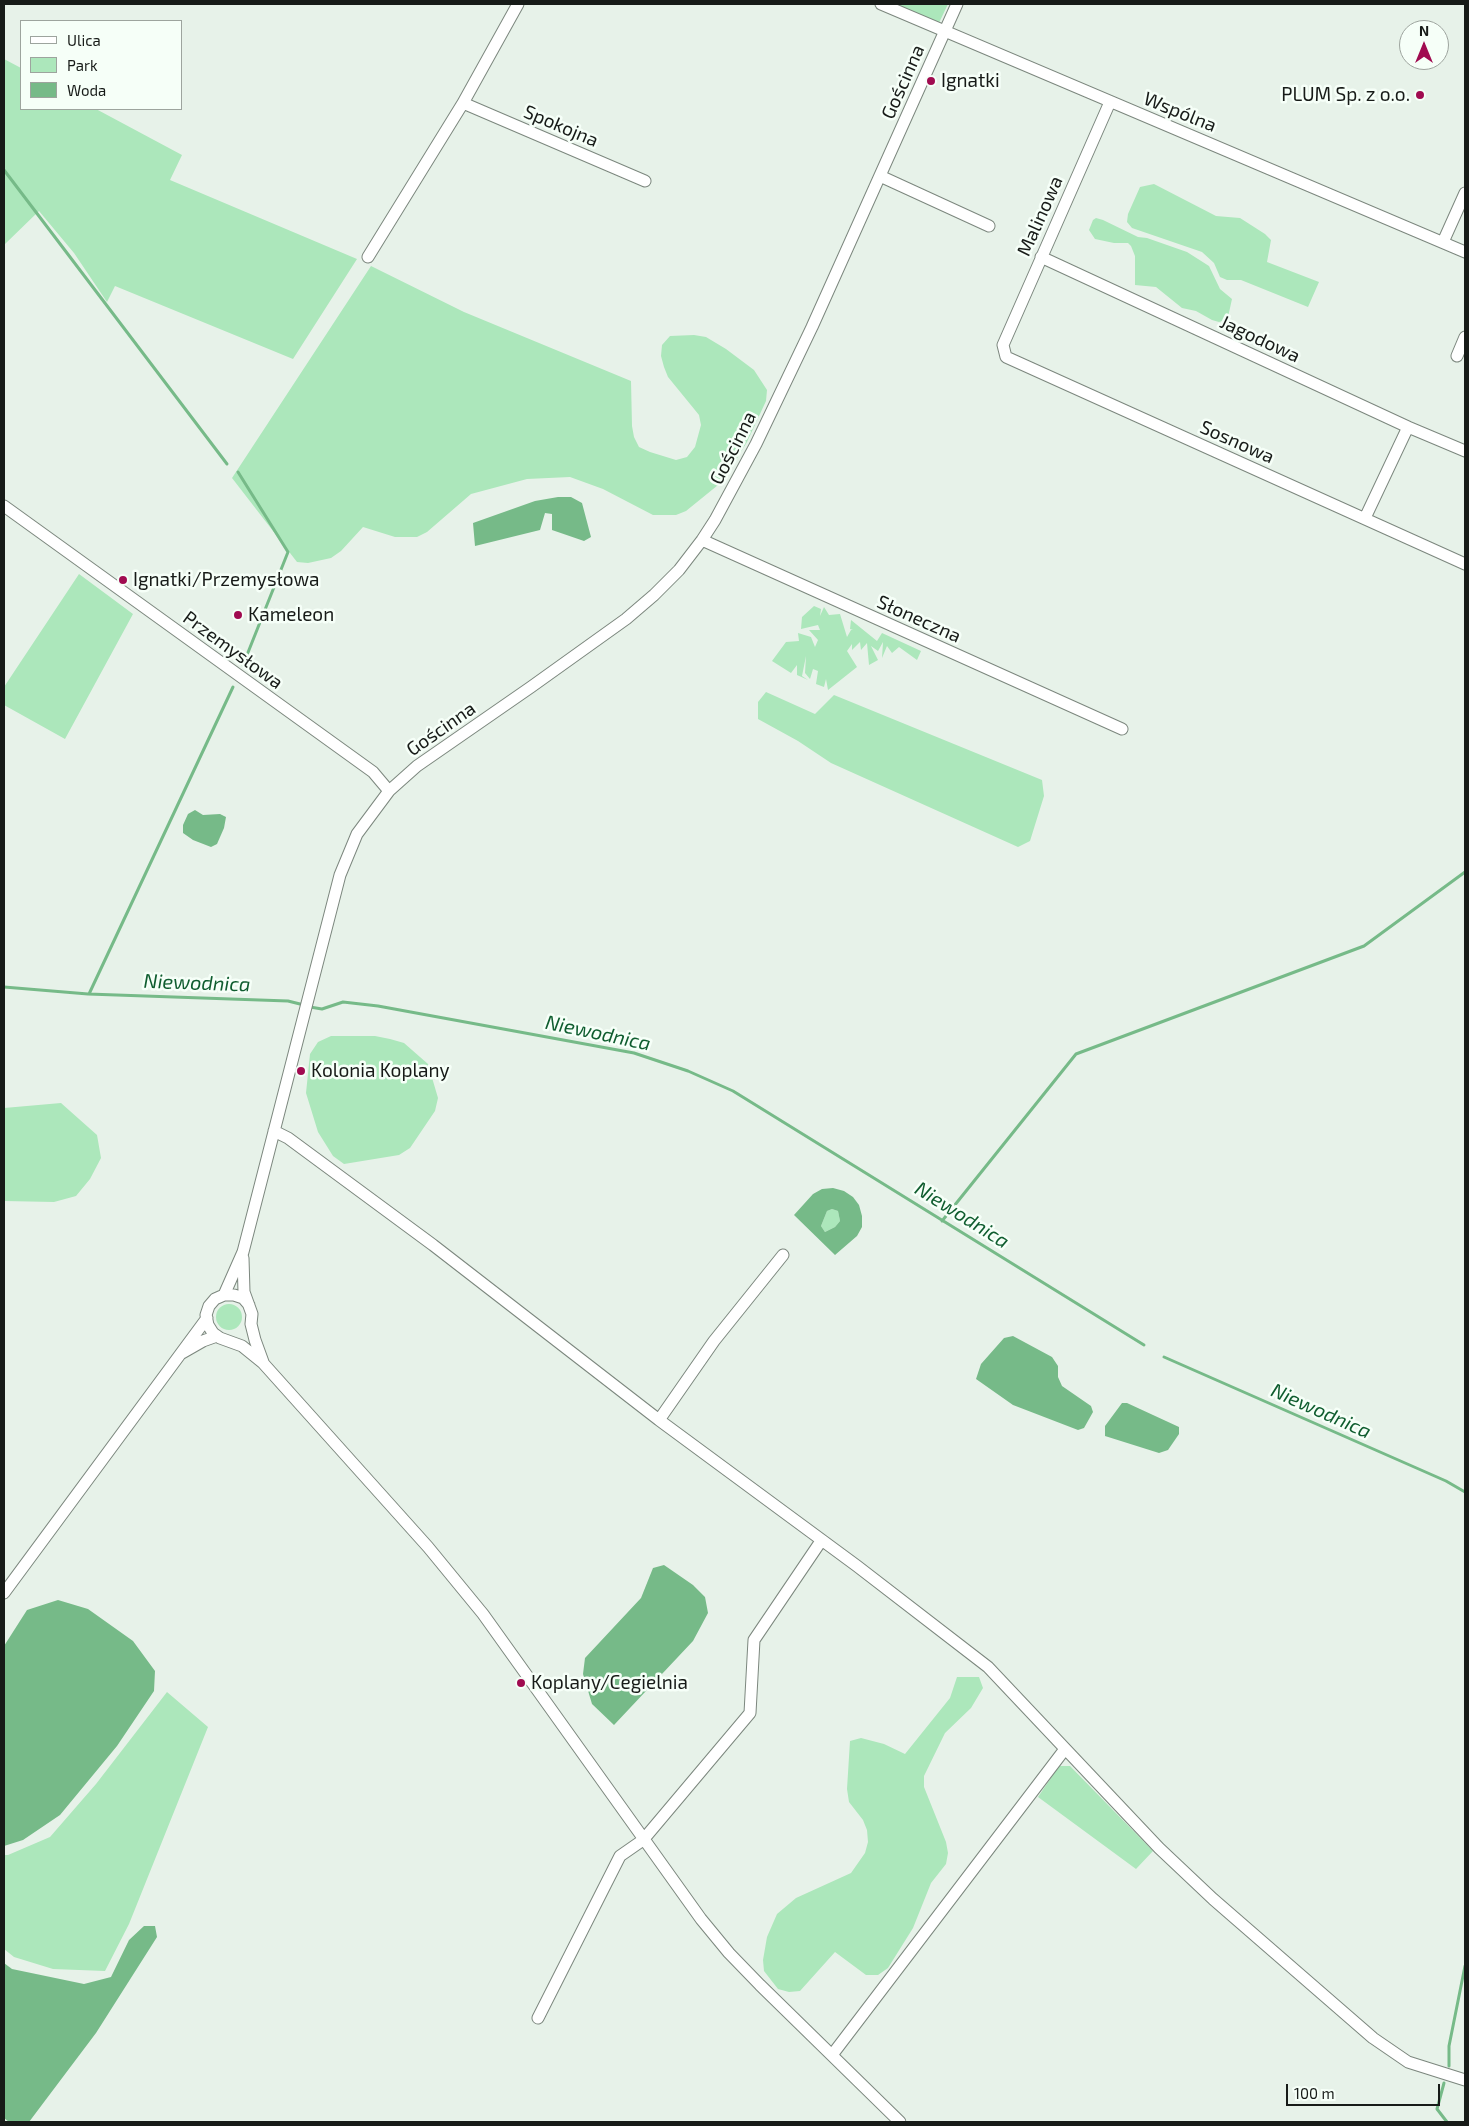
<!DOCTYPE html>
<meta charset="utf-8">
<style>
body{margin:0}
#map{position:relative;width:1469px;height:2126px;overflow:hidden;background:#e7f2e9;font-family:"Exo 2",sans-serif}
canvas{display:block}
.frame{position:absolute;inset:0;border:5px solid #171b18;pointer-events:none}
.legend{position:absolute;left:20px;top:20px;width:162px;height:90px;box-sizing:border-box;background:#f6fff8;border:1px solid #9da49e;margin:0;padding:6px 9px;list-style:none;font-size:15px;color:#171b18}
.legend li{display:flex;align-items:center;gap:10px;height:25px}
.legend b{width:25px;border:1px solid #9da49e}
.north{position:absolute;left:1399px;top:20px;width:50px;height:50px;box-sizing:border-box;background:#f6fff8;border:1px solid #9da49e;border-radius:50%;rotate:0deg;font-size:14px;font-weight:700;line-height:20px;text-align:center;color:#171b18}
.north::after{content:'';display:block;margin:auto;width:18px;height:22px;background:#a00b50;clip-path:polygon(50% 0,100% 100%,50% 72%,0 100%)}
.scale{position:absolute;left:1286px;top:2084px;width:154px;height:22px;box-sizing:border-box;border:2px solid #171b18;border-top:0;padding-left:6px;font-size:15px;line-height:18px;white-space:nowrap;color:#171b18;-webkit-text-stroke:4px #f6fff8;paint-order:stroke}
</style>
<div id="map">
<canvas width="1469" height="2126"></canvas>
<div class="frame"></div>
<ul class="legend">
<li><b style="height:6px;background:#fff"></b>Ulica</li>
<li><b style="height:14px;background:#ace7bb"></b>Park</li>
<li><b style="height:14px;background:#76ba88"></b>Woda</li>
</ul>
<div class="north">N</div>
<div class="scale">100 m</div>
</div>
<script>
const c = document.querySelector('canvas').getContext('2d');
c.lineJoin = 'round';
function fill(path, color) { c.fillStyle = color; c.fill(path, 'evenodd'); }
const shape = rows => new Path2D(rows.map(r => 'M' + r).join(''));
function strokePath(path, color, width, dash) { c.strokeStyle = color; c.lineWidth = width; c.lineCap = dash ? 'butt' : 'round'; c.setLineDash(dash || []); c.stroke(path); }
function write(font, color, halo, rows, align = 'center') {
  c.font = font + ' "Exo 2",sans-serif'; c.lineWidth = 5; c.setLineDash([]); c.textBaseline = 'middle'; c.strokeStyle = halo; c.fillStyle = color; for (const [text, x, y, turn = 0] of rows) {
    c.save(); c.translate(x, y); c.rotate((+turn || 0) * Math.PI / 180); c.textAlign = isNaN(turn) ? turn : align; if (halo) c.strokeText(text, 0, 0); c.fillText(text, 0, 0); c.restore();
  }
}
const green = shape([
 [890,4,948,4,938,25],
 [4,59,21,68,21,109,96,109,182,155,170,180,357,259,293,359,115,286,107,302,74,253,39,211,4,245],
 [1154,184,1216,216,1240,218,1265,234,1271,240,1267,262,1319,282,1308,307,1241,280,1227,280,1220,277,1214,263,1202,252,1132,228,1127,222,1128,214,1140,187],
 [1096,218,1103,220,1138,237,1147,238,1187,252,1209,266,1220,289,1232,299,1228,317,1226,320,1219,322,1212,320,1196,311,1182,308,1156,287,1135,285,1135,256,1131,246,1128,243,1114,243,1095,239,1089,230,1093,220],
 [371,266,464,312,631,381,632,426,634,437,639,447,650,452,676,460,687,457,695,447,701,425,699,415,668,377,664,367,661,356,662,345,670,336,694,335,706,337,726,349,754,370,767,390,766,401,747,442,723,481,686,511,676,515,653,515,603,489,570,477,527,479,471,494,427,532,417,537,395,537,363,527,341,551,331,558,308,563,297,562,232,478],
 [79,574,133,614,65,739,4,705,4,687],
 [814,606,821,609,820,616,824,607,829,615,840,614,847,637,851,630,853,630,850,629,851,620,877,641,882,633,921,651,917,660,899,647,892,653,887,646,882,658,883,642,878,651,871,646,878,660,869,665,867,643,861,650,860,642,852,650,852,644,847,651,857,667,828,690,826,679,824,687,816,684,818,671,813,669,810,679,805,673,806,656,802,676,808,680,797,675,797,665,791,673,772,661,786,642,799,641,798,633,811,637,815,647,818,640,809,630,820,630,818,625,801,629,802,617],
 [766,692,815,714,834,695,1042,780,1044,796,1030,841,1018,847,831,763,798,741,758,719,758,702],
 [331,1036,375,1036,390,1039,404,1043,428,1064,438,1098,435,1111,410,1148,399,1155,344,1164,333,1156,318,1132,306,1093,310,1054,318,1042],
 [61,1103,97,1135,101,1158,90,1179,76,1196,54,1202,4,1201,4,1108],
 [832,1209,838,1211,840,1221,835,1227,825,1232,821,1226,827,1211],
 '216 1317a13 13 0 1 1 26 0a13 13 0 1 1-26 0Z',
 [957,1677,979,1677,983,1688,971,1708,945,1733,924,1776,924,1787,946,1842,948,1853,946,1864,931,1883,913,1928,888,1968,878,1975,866,1975,835,1952,800,1991,789,1992,778,1989,764,1971,763,1960,767,1937,777,1914,796,1898,851,1873,865,1853,868,1842,867,1830,863,1820,849,1802,847,1789,850,1741,861,1738,884,1744,905,1754,950,1698],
 [167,1692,208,1727,129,1924,105,1971,53,1969,14,1957,4,1949,4,1855,8,1855,50,1837,96,1784],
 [1059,1766,1070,1766,1153,1851,1136,1869,1038,1797]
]);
const water = shape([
 [558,497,571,497,582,503,591,537,584,541,552,530,552,514,545,513,540,530,475,546,473,523,535,501],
 [195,810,203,815,220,814,226,817,224,828,217,844,211,847,193,840,183,833,183,825,188,814],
 [833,1188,844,1191,853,1197,859,1205,862,1216,862,1227,857,1236,835,1255,794,1215,813,1194,822,1189],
 [832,1209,838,1211,840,1221,835,1227,825,1232,821,1226,827,1211],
 [1013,1336,1052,1357,1058,1366,1058,1377,1062,1386,1091,1406,1093,1412,1084,1428,1078,1430,1013,1405,976,1379,981,1364,1004,1338],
 [1122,1403,1127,1403,1179,1427,1179,1434,1168,1450,1159,1453,1105,1436,1105,1426],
 [664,1565,693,1585,705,1597,708,1613,693,1641,614,1725,592,1704,583,1674,585,1658,641,1598,653,1568],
 [58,1600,88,1609,133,1641,155,1671,154,1691,117,1746,60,1815,23,1840,4,1846,4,1646,27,1610],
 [144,1926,155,1926,157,1937,96,2033,29,2122,9,2122,4,2118,4,1963,12,1969,84,1984,111,1977,129,1940]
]);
const stream = shape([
 [4,170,227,464],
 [238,472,288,552,243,665],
 [4,987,88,994,288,1001,304,1005],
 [89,994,233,687],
 [310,1007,322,1009,343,1002,378,1006,634,1053,688,1071,733,1091,1144,1345],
 [942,1221,1076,1054,1364,946,1465,872],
 [1164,1357,1446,1481,1465,1492],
 [1449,2066,1449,2046,1465,1966],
 [1444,2083,1437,2109,1447,2122]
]);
const minor = shape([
 [518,4,463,103,645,181],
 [881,4,1465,252],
 [1110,102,1003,345,1006,357,1465,564],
 [880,176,989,226],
 [1443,242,1465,193],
 [368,257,463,103],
 [1041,257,1408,427,1465,451],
 [1457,356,1465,337],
 [4,506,373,772,389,791],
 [1365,518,1408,427],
 [702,540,1122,729],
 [274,1131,288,1138,433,1245,659,1420,857,1566,988,1667,1159,1848,1213,1899,1373,2038,1408,2062,1465,2080],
 [243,1258,244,1292,252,1314,251,1324,255,1340,263,1362],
 [224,1295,243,1252,340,875,357,834,389,791,417,766,531,687,626,619,654,595,679,570,702,540,715,520,756,444,812,327,957,4],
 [249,1305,243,1298,234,1295,224,1295,215,1299,209,1306,206,1315,208,1325,213,1333,220,1338,242,1346,263,1363,428,1547,483,1614,701,1919,729,1953,760,1985,900,2122],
 [182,1353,203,1341,217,1336],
 [659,1420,714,1341,783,1255],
 [4,1593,207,1318],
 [538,2018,620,1856,643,1840,750,1713,754,1640,821,1541],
 [832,2055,1065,1749]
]);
const markers = [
 [931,81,5,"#a00b50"],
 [1420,95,5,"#a00b50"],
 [123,580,5,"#a00b50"],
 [238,615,5,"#a00b50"],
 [301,1071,5,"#a00b50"],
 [521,1683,5,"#a00b50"]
];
const poiNames = [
 ["Ignatki",941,81],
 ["PLUM Sp. z o.o.",1410,95,"right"],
 ["Ignatki/Przemysłowa",133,580],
 ["Kameleon",248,615],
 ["Kolonia Koplany",311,1071],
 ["Koplany/Cegielnia",531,1683]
];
const streetNames = [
 ["Gościnna",903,82,-66],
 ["Wspólna",1180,112,22],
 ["Spokojna",561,126,23],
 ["Malinowa",1040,216,-66],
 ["Jagodowa",1260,339,25],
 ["Sosnowa",1237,442,24],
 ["Gościnna",733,448,-63],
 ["Słoneczna",919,619,24],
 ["Przemysłowa",233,650,36],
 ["Gościnna",441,729,-35]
];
const waterNames = [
 ["Niewodnica",197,983,2],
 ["Niewodnica",598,1033,12],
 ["Niewodnica",962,1215,32],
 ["Niewodnica",1321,1411,24]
];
fill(green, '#ace7bb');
fill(water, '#76ba88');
strokePath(stream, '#76ba88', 3);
strokePath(minor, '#7c877e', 13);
strokePath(minor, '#fff', 11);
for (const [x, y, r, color] of markers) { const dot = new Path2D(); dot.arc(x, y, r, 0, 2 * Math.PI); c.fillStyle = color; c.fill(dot); strokePath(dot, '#f6fff8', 2); }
write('19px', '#171b18', '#f6fff8', poiNames, 'left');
write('19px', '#171b18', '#f6fff8', streetNames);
write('italic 20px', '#0f5d2f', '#f6fff8', waterNames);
</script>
